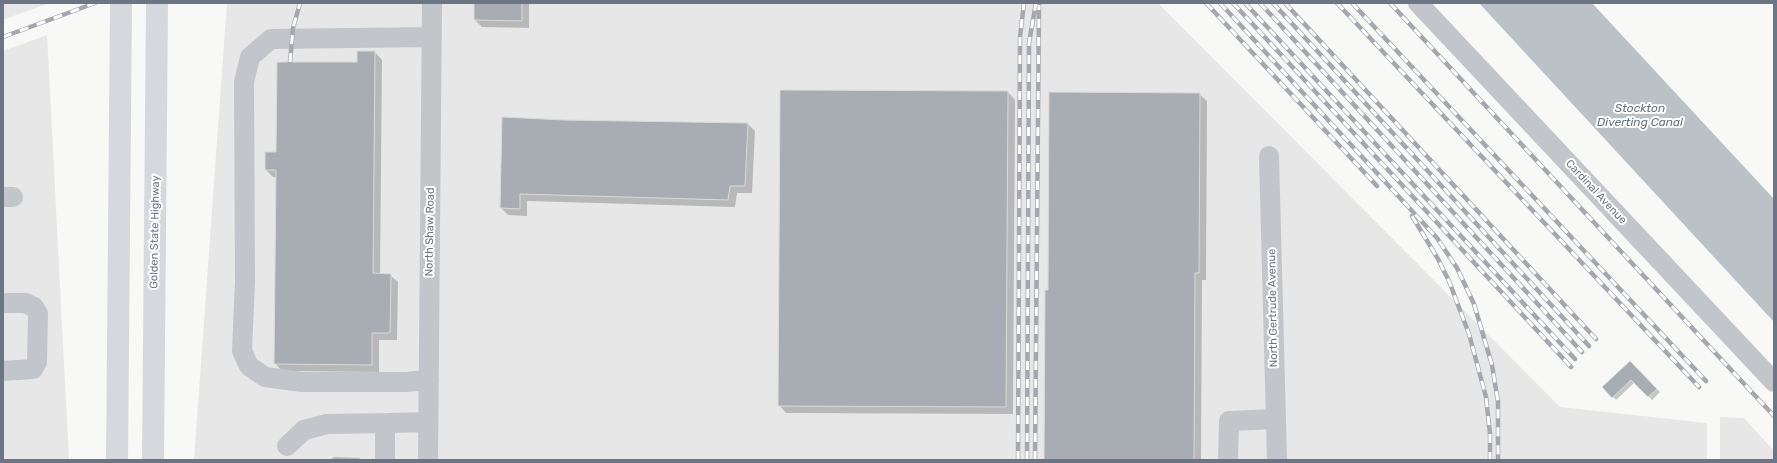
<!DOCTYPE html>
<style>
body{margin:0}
#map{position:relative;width:1777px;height:463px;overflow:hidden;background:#f8f8f6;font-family:Rubik,sans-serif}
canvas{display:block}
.frame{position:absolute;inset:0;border:4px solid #6b7583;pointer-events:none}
</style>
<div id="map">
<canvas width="1777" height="463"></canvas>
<div class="frame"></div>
</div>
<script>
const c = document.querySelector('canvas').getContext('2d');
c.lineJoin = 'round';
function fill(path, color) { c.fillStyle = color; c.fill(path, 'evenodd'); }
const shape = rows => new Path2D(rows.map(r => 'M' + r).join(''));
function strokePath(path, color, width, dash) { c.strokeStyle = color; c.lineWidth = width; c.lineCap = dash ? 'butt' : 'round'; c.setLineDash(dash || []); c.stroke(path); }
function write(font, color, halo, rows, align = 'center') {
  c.font = font + ' Rubik,sans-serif'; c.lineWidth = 4; c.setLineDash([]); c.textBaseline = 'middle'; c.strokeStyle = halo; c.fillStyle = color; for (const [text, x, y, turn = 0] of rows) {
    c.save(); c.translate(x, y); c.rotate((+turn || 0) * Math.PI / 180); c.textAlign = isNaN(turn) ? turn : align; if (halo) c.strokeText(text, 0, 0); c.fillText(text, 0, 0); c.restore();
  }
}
const built = shape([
 [3,3,49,3,3,20],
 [227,3,1158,3,1560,407,1707,423,1707,460,194,460],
 [47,35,69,460,3,460,3,51],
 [1720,417,1744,418,1774,451,1774,460,1720,460]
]);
const water = shape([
 [1479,3,1592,3,1774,199,1774,322]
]);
const shadow = shape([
 [475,3,529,3,529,28,482,27,475,20],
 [375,52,382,60,380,275,390,275,398,282,397,340,379,340,379,372,282,371,275,363,277,177,273,177,266,170,277,153,358,63],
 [1008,92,1015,100,1013,414,786,413,779,405],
 [1199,94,1207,101,1206,280,1202,280,1201,460,1045,460,1049,291],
 [564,121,748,124,755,131,752,193,737,193,735,207,527,201,527,216,508,215,501,208],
 [1630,362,1660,392,1652,400,1635,382,1616,400,1604,387],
 [334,457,359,458,362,460,286,460,330,460]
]);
const building = shape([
 [474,3,522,3,522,21,474,20,474,3],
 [357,51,375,51,373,273,391,274,390,333,372,333,372,365,274,364,276,170,265,170,265,152,276,152,277,62,357,62,357,51],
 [780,90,1008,91,1006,407,778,406,780,90],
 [1049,92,1200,93,1199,273,1195,273,1194,460,1044,460,1045,290,1048,290,1049,92],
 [502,117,564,120,748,123,745,186,730,186,728,200,520,194,520,209,500,208,502,117],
 [1630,361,1657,389,1648,397,1631,380,1612,398,1602,387,1630,361]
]);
const minor = shape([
 [1418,3,1774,382],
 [1269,156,1277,460],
 [3,197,13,197],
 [3,303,25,303,34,307,38,314,37,362,33,369,3,371],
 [429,380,406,382,302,382,265,377,249,366,242,351,245,281,244,82,250,57,271,39,432,37],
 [287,446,304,430,327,424,389,423],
 [385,460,385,428,389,423,428,422],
 [428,460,432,3],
 [1228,460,1229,421,1276,419]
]);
const highway = shape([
 [117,460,121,3],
 [153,460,157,3]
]);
const rail = shape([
 [1206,3,1377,186],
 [1220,3,1425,225,1437,238,1457,268,1474,304,1492,365,1498,402,1498,460],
 [1233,3,1571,367],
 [1245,3,1575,359],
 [1260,3,1582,352],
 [1273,3,1589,346],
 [1285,3,1596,339],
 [1337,3,1699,387],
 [1352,3,1706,381],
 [1390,3,1774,416],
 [3,37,95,3],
 [290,62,293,28,300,3],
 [1412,216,1438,259,1449,281,1469,334,1486,397,1490,434,1490,460],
 [1018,460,1020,37,1024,3],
 [1027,460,1029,43,1036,3],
 [1035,460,1039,5]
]);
const streetNames = [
 ["Cardinal Avenue",1596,192,47],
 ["Golden State Highway",155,232,-89],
 ["North Shaw Road",430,232,-89],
 ["North Gertrude Avenue",1273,308,-91]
];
const waterNames = [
 ["Stockton",1640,109],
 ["Diverting Canal",1640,123]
];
fill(built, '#e6e7e6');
fill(water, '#bac2c7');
fill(shadow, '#0003');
fill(building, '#a8adb4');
strokePath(building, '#dadad8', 1);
strokePath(minor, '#c2c5c9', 20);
strokePath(highway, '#d5d8dc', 22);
strokePath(rail, '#a4a8ae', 4.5);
strokePath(rail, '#fff', 3, [9]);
write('11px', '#6b7583', '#fff', streetNames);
write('italic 12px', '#67757f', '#fff', waterNames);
</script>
